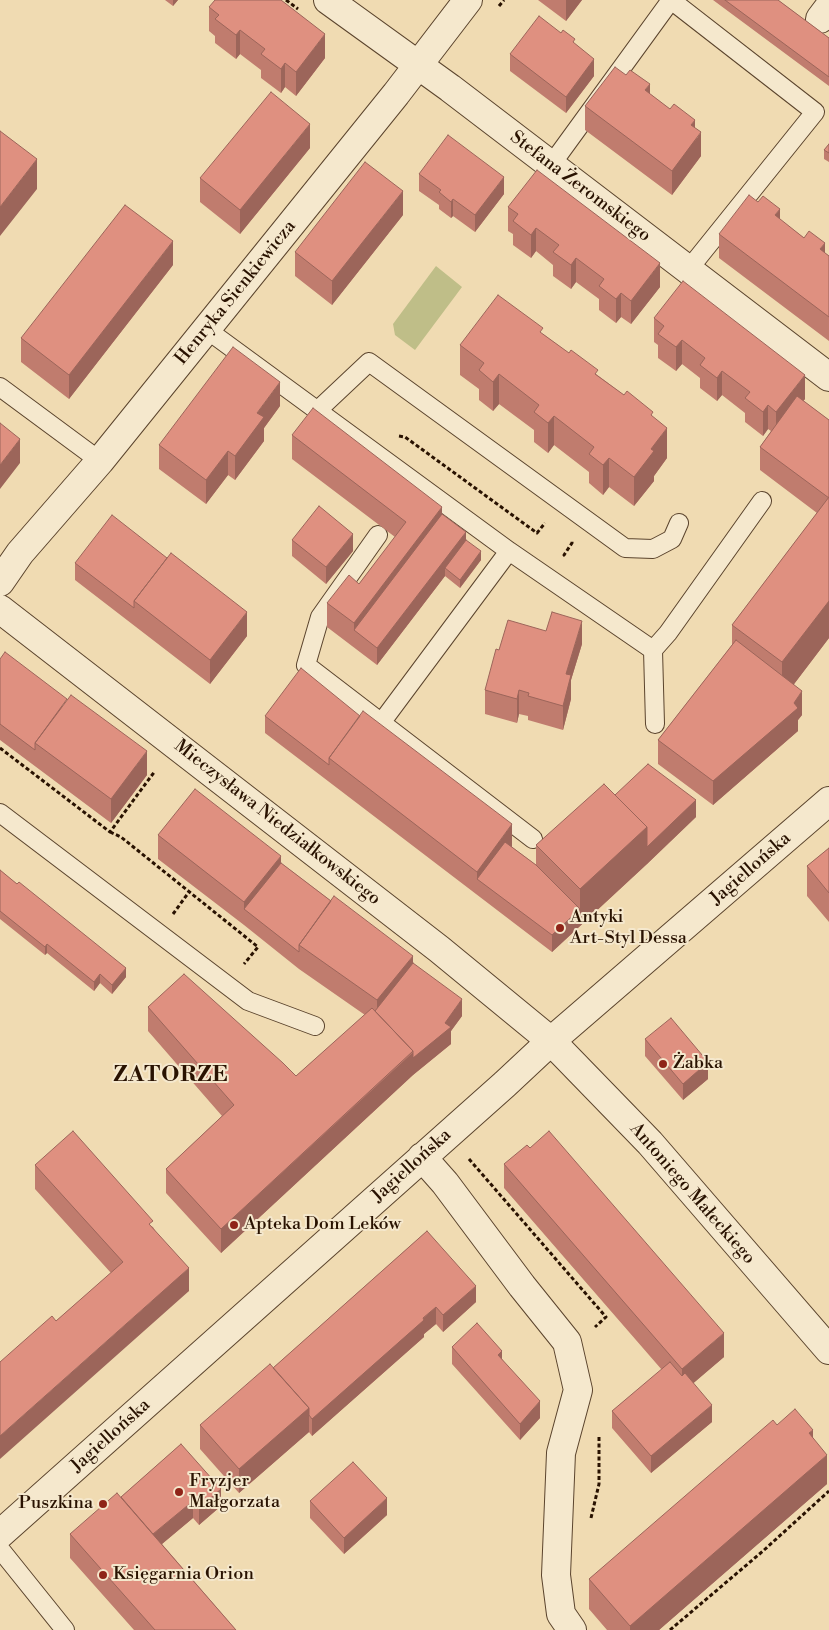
<!DOCTYPE html>
<meta charset="utf-8">
<style>
body{margin:0}
canvas{display:block;background:#f0dbb2}
</style>
<canvas width="829" height="1630"></canvas>
<script>
const c = document.querySelector('canvas').getContext('2d');
c.lineJoin = 'round';
function fill(path, color) { c.fillStyle = color; c.fill(path, 'evenodd'); }
const shape = rows => new Path2D(rows.map(r => 'M' + r).join(''));
function strokePath(path, color, width, dash) { c.strokeStyle = color; c.lineWidth = width; c.lineCap = dash ? 'butt' : 'round'; c.setLineDash(dash || []); c.stroke(path); }
function write(font, color, halo, rows, align = 'center') {
  c.font = font + ' "Libre Bodoni",serif'; c.lineWidth = 4; c.setLineDash([]); c.textBaseline = 'middle'; c.strokeStyle = halo; c.fillStyle = color; for (const [text, x, y, turn = 0] of rows) {
    c.save(); c.translate(x, y); c.rotate((+turn || 0) * Math.PI / 180); c.textAlign = isNaN(turn) ? turn : align; if (halo) c.strokeText(text, 0, 0); c.fillText(text, 0, 0); c.restore();
  }
}
const green = shape([
 [436,266,462,287,415,350,395,335,393,324]
]);
const path = shape([
 [286,0,298,9],
 [499,6,504,0],
 [399,436,405,437,537,533,545,523],
 [565,556,564,555,572,543,572,540],
 [0,748,110,832,155,771],
 [110,832,121,837,258,947,244,964],
 [173,914,189,892],
 [469,1159,606,1317,595,1327],
 [591,1518,599,1484,599,1437],
 [670,1630,763,1551,829,1491]
]);
const lane = shape([
 [551,165,671,0,815,112,688,270],
 [206,329,509,551,381,723],
 [0,387,100,461],
 [318,410,369,362,625,548,653,549,672,539,679,523],
 [378,535,320,617,306,665,533,839],
 [509,551,653,650,668,633,762,501],
 [653,650,655,724],
 [0,813,248,1001,315,1026],
 [0,1549,65,1630]
]);
const street = shape([
 [328,0,450,88,829,377],
 [820,19,829,7],
 [0,582,20,553,100,461,396,94,468,0],
 [0,609,439,949,551,1041,650,1143,829,1350],
 [422,1157,445,1183,522,1286,567,1342,578,1390,561,1453,556,1575,561,1614,572,1630],
 [0,1534,505,1084,551,1041,829,801]
]);
const wall = shape([
 [165,0,178,0,173,6],
 [538,0,582,0,566,21],
 [713,0,778,0,829,38,829,86],
 [209,7,325,58,296,96,285,87,281,93,261,78,261,70,240,54,236,59,215,43,215,36,209,31],
 [575,44,594,76,566,113,510,71,510,54],
 [650,94,695,128,701,156,672,195,585,130,585,106],
 [829,144,829,162,824,159,824,150],
 [310,148,240,234,200,202,200,178],
 [419,174,504,194,475,232,453,216,451,218,439,209,439,205,419,191],
 [508,207,660,287,631,324,621,317,616,323,599,310,599,299,576,282,571,289,553,276,553,265,536,251,531,258,513,245,513,234,508,231],
 [403,215,332,305,295,276,295,252],
 [780,220,829,256,829,341,719,258,719,234],
 [173,265,69,399,21,362,21,338],
 [654,318,805,399,803,401,829,420,829,638,794,684,802,715,798,720,798,731,713,805,658,764,658,740,732,645,732,625,817,513,760,470,760,447,771,431,768,429,763,436,745,422,745,413,722,395,717,401,700,388,700,378,682,364,676,371,658,358,658,345,654,342],
 [543,334,653,417,667,458,654,476,654,481,634,506,609,487,603,495,589,483,589,472,554,445,548,453,534,442,534,430,499,404,493,411,479,400,479,389,460,375,460,345],
 [280,406,264,428,264,441,235,480,228,475,206,504,159,469,159,445],
 [292,435,442,514,466,540,481,560,460,588,445,576,377,665,327,627,327,603,359,584,395,537,292,459],
 [292,540,353,551,326,584,292,556],
 [75,563,247,636,210,684,75,580],
 [582,644,571,680,571,699,563,730,528,720,528,716,519,714,517,723,485,714,485,690,499,650],
 [0,659,147,775,111,823,0,740],
 [265,716,512,847,536,865,536,845,615,795,696,817,647,864,552,952,265,733],
 [158,835,281,863,413,963,462,1016,451,1031,451,1044,413,1075,221,1253,166,1193,166,1169,222,1116,148,1031,148,1007,296,1076,365,1015,299,969,244,925,158,859],
 [829,848,829,922,807,896,807,866],
 [0,870,126,977,112,994,100,983,94,991,47,953,45,955,0,919],
 [645,1039,708,1079,683,1100,645,1056],
 [504,1164,724,1357,693,1383,712,1422,651,1473,612,1428,612,1411,662,1370,504,1188],
 [35,1165,153,1227,189,1291,56,1321,111,1273,35,1189],
 [427,1231,476,1302,443,1332,436,1324,424,1334,424,1337,312,1436,309,1432,239,1493,200,1449,200,1425,273,1368],
 [452,1347,502,1359,540,1418,520,1440,452,1364],
 [777,1425,813,1438,827,1484,659,1630,607,1630,589,1609,589,1579],
 [181,1444,221,1506,199,1525,193,1518,162,1544,236,1630,134,1630,70,1558,70,1534,121,1497],
 [310,1501,387,1515,344,1554,310,1518]
]);
const shadedWall = shape([
 [173,0,178,0,173,6],
 [566,0,582,0,566,21],
 [240,30,240,54,236,59,236,35],
 [325,34,325,58,296,96,296,72],
 [594,59,594,76,566,113,566,97],
 [285,63,285,87,281,93,281,69],
 [650,84,650,108,645,90],
 [695,120,695,141,701,132,701,156,672,195,672,171,691,125],
 [310,124,310,148,240,234,240,210],
 [37,159,37,189,0,236,0,207],
 [504,177,504,194,475,232,475,215],
 [403,191,403,215,332,305,332,281],
 [453,199,453,216,451,218,451,202],
 [780,209,780,232,775,215],
 [536,228,536,251,531,258,531,235],
 [173,241,173,265,69,399,69,375],
 [825,243,825,267,820,249],
 [576,258,576,282,571,289,571,265],
 [660,263,660,287,631,324,631,301],
 [621,293,621,317,616,323,616,299],
 [682,340,682,364,676,371,676,347],
 [722,371,722,395,717,401,717,378],
 [499,374,499,404,493,411,493,382],
 [805,375,805,399,776,436,776,412],
 [280,382,280,406,264,428,264,441,235,480,235,456,257,413],
 [768,405,768,429,763,436,763,412],
 [554,416,554,445,548,453,548,423],
 [667,428,667,458,654,476,654,481,634,506,634,477,651,449],
 [20,439,20,463,0,489,0,465],
 [228,451,228,475,206,504,206,480],
 [609,458,609,487,603,495,603,465],
 [442,507,442,530,354,630,354,647,354,623],
 [466,532,466,549,445,568,445,576,377,665,377,648],
 [353,534,353,551,326,584,326,567],
 [481,551,481,560,460,588,460,580],
 [829,601,829,638,782,700,782,662],
 [247,612,247,636,210,684,210,660],
 [582,621,582,644,571,680,571,699,563,730,563,706,566,674],
 [519,690,519,714,517,723,517,699],
 [802,691,802,715,798,720,798,731,713,805,713,781,794,703],
 [147,751,147,775,111,823,111,799],
 [696,800,696,817,647,864,552,952,552,935,580,909,580,889,647,827],
 [512,824,512,848,477,879,477,896,477,872],
 [281,856,281,880,244,909,244,902],
 [47,944,47,953,45,955,45,947],
 [413,956,413,980,377,1021,377,1000],
 [126,968,126,977,112,994,112,985],
 [100,974,100,983,94,991,94,982],
 [462,999,462,1016,451,1031,451,1044,413,1075,221,1253,221,1229,445,1023],
 [708,1062,708,1079,683,1100,683,1084],
 [189,1268,189,1291,0,1459,0,1436],
 [476,1286,476,1302,443,1332,443,1315],
 [436,1307,436,1324,424,1334,424,1337,312,1436,312,1419],
 [724,1333,724,1357,682,1393,682,1369],
 [502,1351,502,1368,498,1355],
 [540,1401,540,1418,520,1440,520,1424],
 [712,1405,712,1422,651,1473,651,1456],
 [309,1408,309,1432,239,1493,239,1469],
 [813,1430,813,1459,809,1433],
 [827,1455,827,1484,659,1630,630,1630,630,1626],
 [221,1489,221,1506,199,1525,199,1508],
 [387,1498,387,1515,344,1554,344,1538],
 [193,1501,193,1518,150,1554,150,1537]
]);
const building = shape([
 [215,0,281,0,325,34,296,72,285,63,281,69,261,54,265,49,240,30,236,35,215,19,219,15,209,7,215,0],
 [725,0,778,0,829,38,829,77,725,0],
 [539,16,561,33,563,30,575,39,573,42,594,59,566,97,510,54,539,16],
 [615,67,626,75,630,70,650,84,645,90,670,109,674,104,695,120,691,125,701,132,672,171,585,106,615,67],
 [271,92,310,124,240,210,200,178,271,92],
 [0,131,37,159,0,207,0,131],
 [448,135,504,177,475,215,453,199,451,202,439,192,441,190,419,174,448,135],
 [829,144,829,153,824,150,829,144],
 [365,162,403,191,332,281,295,252,365,162],
 [537,170,660,263,631,301,621,293,616,299,599,286,604,279,576,258,571,265,553,252,559,245,536,228,531,235,513,221,518,214,508,207,537,170],
 [749,195,758,202,763,196,780,209,775,215,804,238,809,231,825,243,820,249,829,256,829,317,719,234,749,195],
 [125,205,173,241,69,375,21,338,125,205],
 [683,281,805,375,776,412,768,405,763,412,745,398,750,392,722,371,717,378,700,365,705,358,682,340,676,347,658,334,664,326,654,318,683,281],
 [498,295,543,328,540,332,569,353,571,350,598,370,595,374,624,395,627,391,653,412,651,415,667,428,651,449,654,451,634,477,609,458,603,465,589,454,594,447,554,416,548,423,534,412,539,405,499,374,493,382,479,370,484,363,460,345,498,295],
 [233,347,280,382,257,413,264,417,235,456,228,451,206,480,159,445,233,347],
 [797,396,829,420,829,498,760,447,797,396],
 [313,408,442,507,354,623,327,603,349,575,359,584,406,522,292,435,313,408],
 [0,423,20,439,0,465,0,423],
 [829,497,829,601,782,662,732,625,829,497],
 [319,506,353,534,326,567,292,540,319,506],
 [442,514,466,532,377,648,354,630,442,514],
 [112,515,167,558,134,601,134,608,75,563,112,515],
 [466,540,481,551,460,580,445,568,466,540],
 [171,553,247,612,210,660,134,601,171,553],
 [552,612,582,621,566,674,571,675,563,706,528,696,529,693,519,690,517,699,485,690,496,649,499,650,508,620,546,631,552,612],
 [736,640,802,691,794,703,798,708,713,781,658,740,736,640],
 [5,652,67,699,35,743,35,750,0,724,0,659,5,652],
 [301,668,360,716,329,758,329,765,265,716,301,668],
 [71,695,147,751,111,799,35,743,71,695],
 [363,711,512,824,477,872,329,758,363,711],
 [648,764,696,800,647,847,647,827,615,795,648,764],
 [604,784,647,827,580,889,536,845,604,784],
 [195,789,281,856,244,902,158,835,195,789],
 [505,842,536,865,580,909,552,935,477,879,505,842],
 [829,848,829,893,807,866,829,848],
 [281,863,331,901,299,945,299,952,244,909,281,863],
 [0,870,17,884,19,882,126,968,112,985,100,974,94,982,47,944,45,947,0,911,0,870],
 [334,896,413,956,377,1000,299,945,334,896],
 [413,963,462,999,445,1023,451,1027,413,1058,413,1051,375,1011,413,963],
 [184,974,283,1063,296,1076,372,1008,413,1051,221,1229,166,1169,234,1105,148,1007,184,974],
 [671,1018,708,1062,683,1084,645,1039,671,1018],
 [73,1131,153,1221,149,1224,189,1268,0,1436,0,1362,52,1316,56,1321,123,1262,35,1165,73,1131],
 [549,1131,724,1333,682,1369,504,1164,527,1145,530,1148,549,1131],
 [427,1231,476,1286,443,1315,436,1307,423,1318,424,1320,312,1419,309,1415,309,1408,273,1368,427,1231],
 [477,1323,502,1351,498,1355,540,1401,520,1424,452,1347,477,1323],
 [670,1362,682,1376,685,1373,712,1405,651,1456,612,1411,670,1362],
 [270,1364,309,1408,239,1469,200,1425,270,1364],
 [795,1409,813,1430,809,1433,827,1455,630,1626,589,1579,773,1420,777,1425,795,1409],
 [181,1444,221,1489,199,1508,193,1501,153,1534,121,1497,181,1444],
 [353,1462,387,1498,344,1538,310,1501,353,1462],
 [117,1493,236,1630,155,1630,70,1534,117,1493]
]);
const markers = [
 [560,928,5,"#8f2418"],
 [663,1064,5,"#8f2418"],
 [234,1225,5,"#8f2418"],
 [179,1492,5,"#8f2418"],
 [103,1504,5,"#8f2418"],
 [103,1575,5,"#8f2418"]
];
const streetNames = [
 ["Stefana Żeromskiego",580,187,37],
 ["Henryka Sienkiewicza",236,293,-51],
 ["Mieczysława Niedziałkowskiego",277,823,38],
 ["Jagiellońska",751,869,-41],
 ["Jagiellońska",412,1166,-42],
 ["Antoniego Małeckiego",692,1194,49],
 ["Jagiellońska",111,1436,-42]
];
const poiNames = [
 ["Antyki",570,918],
 ["Art-Styl Dessa",570,939],
 ["Żabka",673,1064],
 ["Apteka Dom Leków",244,1225],
 ["Fryzjer",189,1482],
 ["Małgorzata",189,1503],
 ["Puszkina",93,1504,"right"],
 ["Księgarnia Orion",113,1575]
];
const districtNames = [
 ["ZATORZE",171,1076]
];
fill(green, '#bfbe88');
strokePath(lane, '#5b442d', 20);
strokePath(street, '#5b442d', 30);
strokePath(path, '#291201', 3, [4, 2.5]);
strokePath(lane, '#f5e8cd', 18);
strokePath(street, '#f5e8cd', 28);
fill(wall, '#c07c6e');
fill(shadedWall, '#9c655a');
fill(building, '#df9080');
strokePath(building, '#9c655a', 1);
for (const [x, y, r, color] of markers) { const dot = new Path2D(); dot.arc(x, y, r, 0, 2 * Math.PI); c.fillStyle = color; c.fill(dot); strokePath(dot, '#f5e8cd', 2); }
write('18px', '#291201', '#f5e8cd', streetNames);
write('18px', '#291201', '#f5e8cd', poiNames, 'left');
c.letterSpacing = '1px';
write('bold 22px', '#291201', '#f5e8cd', districtNames);
c.letterSpacing = '0px';
</script>
